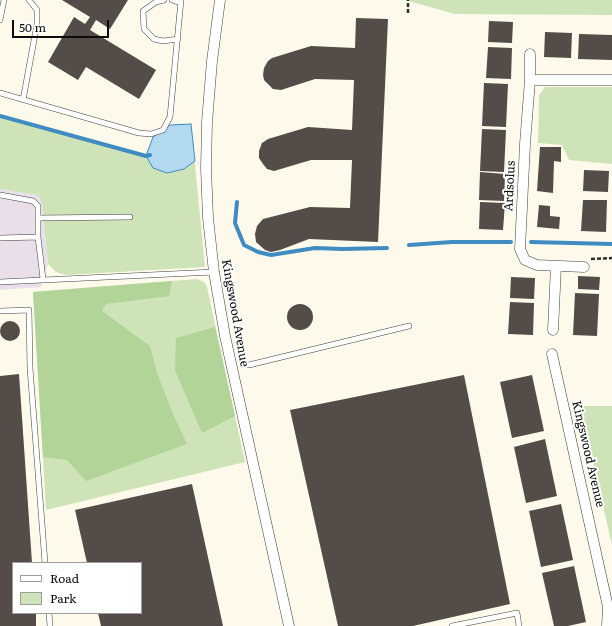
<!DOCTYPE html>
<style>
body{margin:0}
#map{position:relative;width:612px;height:626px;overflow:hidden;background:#fdfaeb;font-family:Literata,serif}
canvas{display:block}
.legend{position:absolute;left:12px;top:562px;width:130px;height:52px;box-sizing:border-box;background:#fff;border:1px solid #9d9d9d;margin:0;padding:5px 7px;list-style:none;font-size:12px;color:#0b0b0b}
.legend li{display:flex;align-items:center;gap:8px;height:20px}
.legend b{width:20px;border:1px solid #9d9d9d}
.scale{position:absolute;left:12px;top:20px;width:97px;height:18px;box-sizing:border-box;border:2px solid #0b0b0b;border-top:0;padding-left:5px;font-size:12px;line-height:14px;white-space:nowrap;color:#0b0b0b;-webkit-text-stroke:3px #fff;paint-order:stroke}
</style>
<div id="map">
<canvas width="612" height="626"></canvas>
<ul class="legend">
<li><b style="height:5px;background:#fff"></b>Road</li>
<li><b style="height:11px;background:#cee4b8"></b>Park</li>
</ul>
<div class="scale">50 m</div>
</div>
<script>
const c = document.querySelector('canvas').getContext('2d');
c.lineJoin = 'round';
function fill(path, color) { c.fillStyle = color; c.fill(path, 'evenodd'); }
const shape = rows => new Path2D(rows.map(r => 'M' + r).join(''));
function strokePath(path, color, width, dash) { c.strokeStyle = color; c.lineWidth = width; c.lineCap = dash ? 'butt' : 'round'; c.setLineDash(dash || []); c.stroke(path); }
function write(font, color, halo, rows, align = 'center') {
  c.font = font + ' Literata,serif'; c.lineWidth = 4; c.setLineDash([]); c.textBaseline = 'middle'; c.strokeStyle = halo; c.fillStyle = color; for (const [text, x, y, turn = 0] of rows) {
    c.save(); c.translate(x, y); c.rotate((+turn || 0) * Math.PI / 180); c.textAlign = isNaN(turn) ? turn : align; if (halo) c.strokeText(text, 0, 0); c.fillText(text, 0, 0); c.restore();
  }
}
const industrial = shape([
 [0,189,38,195,42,204,48,264,41,287,0,290]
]);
const green = shape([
 [405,0,612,0,612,15,455,14],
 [545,87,612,87,612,164,569,160,562,145,538,143,539,95],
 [0,116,145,156,153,137,170,125,191,124,205,267,65,275,56,272,48,264,42,204,38,195,0,189],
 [197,279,204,282,207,287,245,462,46,510,33,292],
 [580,406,612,406,612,545]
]);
const forest = shape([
 [172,281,169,296,106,304,102,311,150,346,157,373,173,414,187,444,86,481,67,460,43,457,33,292],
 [215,327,235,416,202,433,175,370,176,338]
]);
const water = shape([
 [191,124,195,161,184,169,167,173,153,168,146,156,153,137,170,125,191,124]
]);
const stream = shape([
 [0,116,146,156,150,155],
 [237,202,235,223,244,245,258,252,271,255,315,248,342,249,387,248],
 [531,242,612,244],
 [409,245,452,242,511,242]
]);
const building = shape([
 [62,0,128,0,110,29,96,20,90,30,156,70,139,99,86,67,78,80,48,62,74,17,85,24,90,17],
 [356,18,388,19,378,242,309,239,280,250,271,252,265,250,256,242,255,234,257,226,263,219,310,207,350,208,352,160,311,160,274,171,267,169,263,164,259,158,259,151,262,143,268,139,308,127,352,130,354,80,315,79,281,90,273,89,264,80,263,75,264,68,268,61,272,58,311,46,355,48],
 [489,21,513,22,512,43,488,42],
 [545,32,572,33,571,58,544,57],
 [579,34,612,35,612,60,578,59],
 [488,47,512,48,511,79,486,78],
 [484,83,508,84,506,127,482,126],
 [482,129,506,130,504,172,480,171],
 [540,147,561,147,561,162,554,161,553,193,537,191],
 [584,170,609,171,608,192,583,191],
 [480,172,505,174,504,201,479,200],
 [583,200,607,200,606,232,581,231],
 [480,202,505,203,503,230,479,229],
 [539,205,550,206,550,216,560,217,559,229,537,227],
 [578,276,600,277,599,290,578,289],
 [511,277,535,278,534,299,510,298],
 [575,293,599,294,597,336,573,335],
 [510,302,534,303,533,335,508,334],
 '287 317a13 13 0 1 1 26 0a13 13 0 1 1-26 0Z',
 '0 331a10 10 0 1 1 20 0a10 10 0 1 1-20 0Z',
 [19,374,32,563,13,563,13,613,36,613,36,626,0,626,0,376],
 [464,375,510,604,413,626,338,626,290,410],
 [532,375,544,431,512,438,500,382],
 [545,439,557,496,526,503,514,447],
 [192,484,223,626,101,626,98,613,141,613,141,563,87,563,75,510],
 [561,504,573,560,541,567,529,511],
 [574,566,586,622,568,626,554,626,542,573]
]);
const path = shape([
 [408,13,408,0],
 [591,259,612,258]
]);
const lane = shape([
 [164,0,156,2,143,11,144,29,154,39,163,41,178,39],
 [172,0,181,3],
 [0,20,4,0],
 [0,93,139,133,151,134,163,130,170,117,181,0],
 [23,100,37,24,37,10,29,0],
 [0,195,33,201,38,206,38,237,43,279],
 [38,218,130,217],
 [0,238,38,237],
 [0,282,214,272],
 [0,311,29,310,30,368,45,563],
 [249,365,409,326],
 [49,613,50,626],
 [452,626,517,613,519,626]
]);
const street = shape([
 [220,0,212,61,207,122,206,168,208,218,214,272,225,336,289,626],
 [530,54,530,80,612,80],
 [530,80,525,144,520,249,525,260,537,265,584,267],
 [553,330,556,266],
 [552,354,608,607,607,626]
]);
const streetNames = [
 ["Ardsolus",510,186,-87],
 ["Kingswood Avenue",235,313,80],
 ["Kingswood Avenue",588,454,77]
];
fill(industrial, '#e8dfe9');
fill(green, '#cee4b8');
fill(forest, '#b2d498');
fill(water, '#b3d9f1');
strokePath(water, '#408cc2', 1);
strokePath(stream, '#408cc2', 4);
fill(building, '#534c48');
strokePath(lane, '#3e3e3e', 6);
strokePath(street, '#3e3e3e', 11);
strokePath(path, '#2d2d2d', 2.5, [4, 2]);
strokePath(lane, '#fff', 5);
strokePath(street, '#fff', 10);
write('12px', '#0b0b0b', '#fff', streetNames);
</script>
